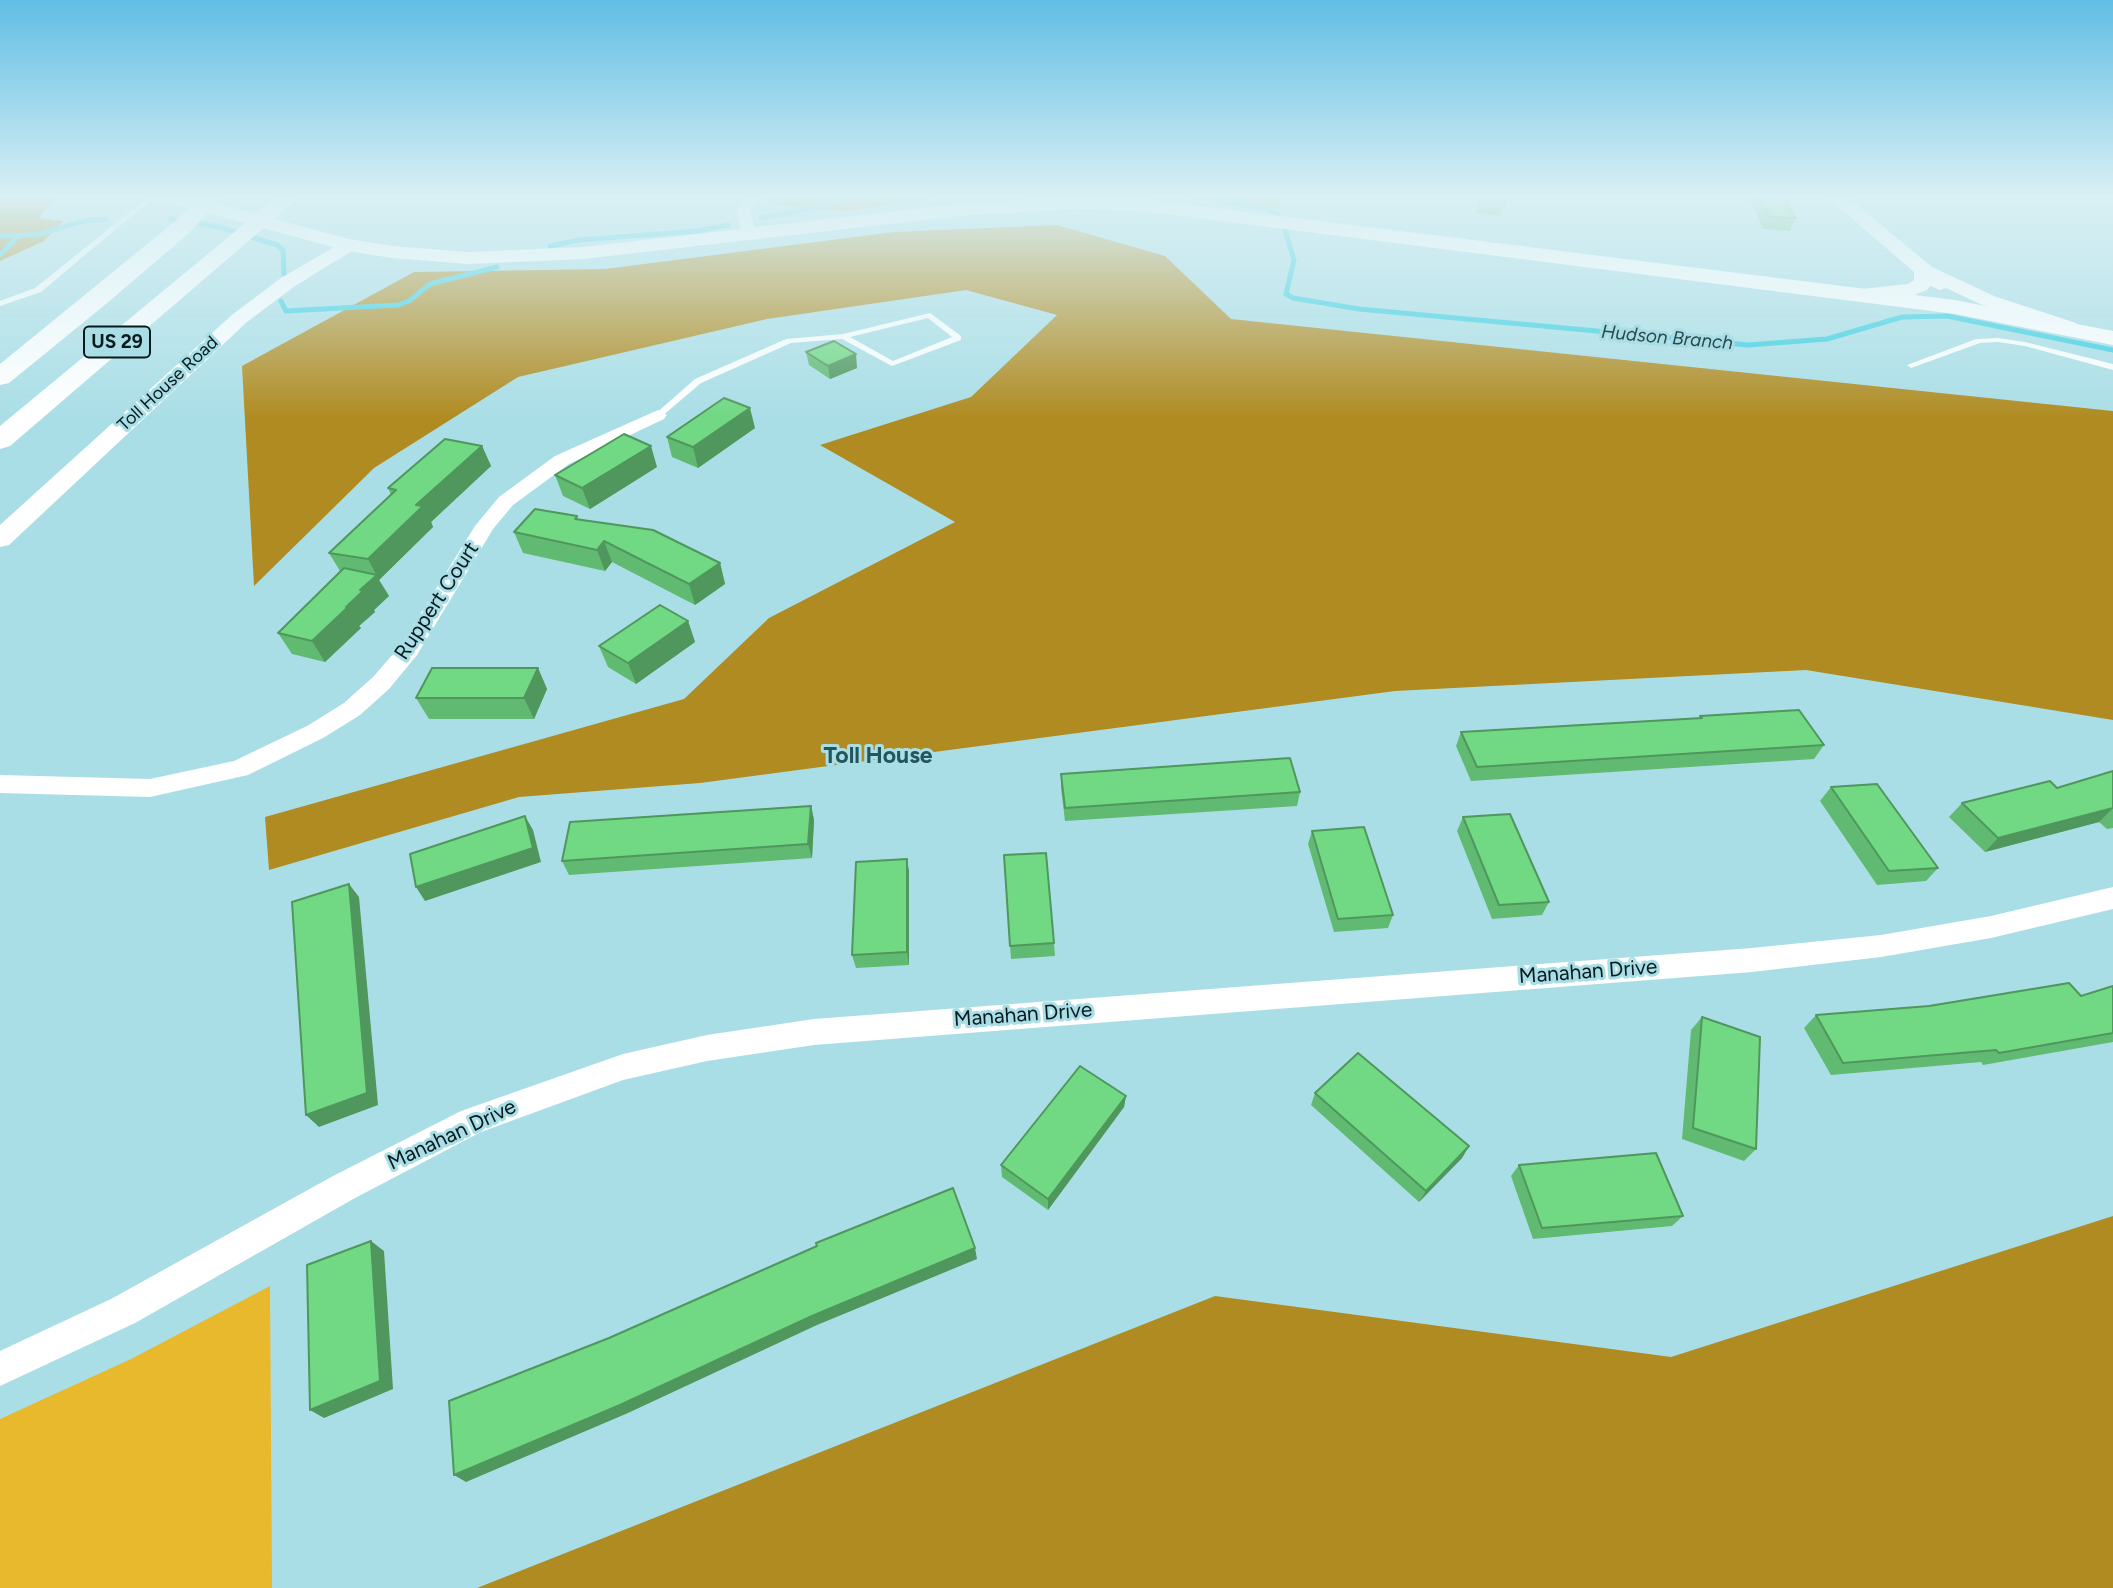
<!DOCTYPE html>
<style>
body{margin:0}
canvas{display:block;background:#aadee6}
</style>
<canvas width="2113" height="1588"></canvas>
<script>
const c = document.querySelector('canvas').getContext('2d');
c.lineJoin = 'round';
function fill(path, color) { c.fillStyle = color; c.fill(path, 'evenodd'); }
const shape = rows => new Path2D(rows.map(r => 'M' + r).join(''));
function strokePath(path, color, width, dash) { c.strokeStyle = color; c.lineWidth = width; c.lineCap = dash ? 'butt' : 'round'; c.setLineDash(dash || []); c.stroke(path); }
function write(font, color, halo, rows, align = 'center') {
  c.font = font + ' Figtree,sans-serif'; c.lineWidth = 6; c.setLineDash([]); c.textBaseline = 'middle'; c.strokeStyle = halo; c.fillStyle = color; for (const [text, x, y, turn = 0] of rows) {
    c.save(); c.translate(x, y); c.rotate((+turn || 0) * Math.PI / 180); c.textAlign = isNaN(turn) ? turn : align; if (halo) c.strokeText(text, 0, 0); c.fillText(text, 0, 0); c.restore();
  }
}
const green = shape([
 [270,1286,272,1588,0,1588,0,1419,131,1359]
]);
const forest = shape([
 [0,195,56,195,39,218,63,221,44,241,0,261],
 [773,195,956,195,846,211,768,204],
 [1156,195,1278,195,1280,208],
 [1057,225,1165,256,1231,319,2113,411,2113,720,1806,670,1395,691,700,783,519,797,269,870,265,817,684,699,769,618,955,522,820,445,971,397,1057,315,966,290,767,319,518,377,374,468,254,586,242,366,414,272,605,269,894,232],
 [2113,1216,2113,1588,477,1588,1215,1296,1671,1357]
]);
const stream = shape([
 [1207,195,1224,202,1265,208,1278,214],
 [761,218,824,206,831,202,835,195],
 [171,219,219,227,277,245,283,250,284,274],
 [1284,227,1294,260,1286,294,1293,298,1359,309,1748,345,1827,339,1902,317,1947,316,2113,350],
 [0,236,37,235,83,221,106,219],
 [550,246,579,240,697,231,728,225],
 [0,255,17,237],
 [281,301,286,311,398,305,409,301,430,284,497,267]
]);
const service = shape([
 [153,195,161,195,135,213,41,292,0,306,0,301,35,288,131,211,153,195],
 [930,313,961,336,961,340,892,366,842,339,791,343,701,383,661,417,654,415,695,379,786,339,843,334,930,313],
 [928,318,952,337,893,361,850,337,928,318],
 [1998,338,2025,342,2113,364,2113,370,2025,346,1998,342,1980,343,1911,368,1907,365,1976,339,1998,338]
]);
const minor = shape([
 [747,195,761,195,750,212,756,234,749,238,742,234,736,212,747,195],
 [658,410,667,415,664,419,569,464,513,505,493,529,417,655,389,689,360,715,323,738,248,775,150,797,0,793,0,775,150,779,234,761,307,726,344,703,373,677,401,645,475,526,499,497,555,456,658,410],
 [2113,887,2113,909,1991,938,1881,957,1752,972,814,1045,707,1061,623,1080,481,1132,355,1198,135,1323,0,1386,0,1351,111,1299,333,1176,461,1111,623,1054,707,1035,814,1019,1752,948,1881,935,1991,916,2113,887]
]);
const tertiary = shape([
 [1825,195,1845,195,1932,267,1994,296,2076,323,2079,327,2076,331,2062,331,1980,304,1946,288,1940,290,1930,286,1927,290,1912,296,1853,298,1850,294,1853,290,1908,284,1914,280,1914,272,1825,195],
 [348,239,357,245,355,249,295,286,247,322,9,545,0,547,0,525,233,314,281,278,348,239]
]);
const secondary = shape([
 [154,195,186,195,349,239,392,246,468,252,583,247,967,203,1075,197,1143,199,1955,300,2113,331,2113,345,1955,314,1143,211,1075,209,967,215,583,259,468,264,392,258,348,251,156,199,154,195]
]);
const motorway = shape([
 [202,195,224,195,189,233,106,304,9,383,0,385,0,364,173,223,202,195],
 [279,195,302,195,10,446,0,449,0,426,279,195]
]);
const wall = shape([
 [1479,195,1506,195,1501,216,1476,213],
 [1748,195,1782,195,1796,218,1790,231,1763,229],
 [806,352,857,368,830,379,809,365],
 [755,428,698,468,672,457,667,437],
 [482,446,491,466,431,522,433,527,379,580,389,596,374,610,375,612,359,626,361,628,325,662,292,654,278,633,340,571,329,553,391,495,388,488],
 [657,467,590,509,563,496,555,475],
 [577,516,579,520,720,563,725,584,695,605,612,562,605,571,523,553,514,532],
 [688,621,695,642,636,684,608,667,599,646],
 [538,668,547,689,534,719,429,719,416,698],
 [1700,716,1824,745,1814,759,1471,781,1456,746,1461,732,1699,719],
 [2113,771,2113,828,2107,829,2099,822,1985,852,1949,817,1962,803,2057,788],
 [1061,774,1300,792,1297,806,1065,821,1061,788],
 [1831,787,1938,868,1926,881,1877,885,1820,801],
 [811,806,814,820,812,858,569,875,562,861],
 [1463,817,1549,902,1542,915,1492,919,1457,831],
 [1312,831,1393,915,1388,928,1334,932,1308,844],
 [1004,855,1054,943,1055,956,1011,959],
 [907,859,909,872,909,965,856,968,852,955],
 [2113,986,2113,1042,1983,1065,1981,1062,1831,1075,1804,1028,1816,1015,1929,1006,2081,996],
 [1702,1017,1756,1149,1744,1161,1682,1139,1691,1030],
 [1315,1093,1469,1146,1462,1158,1419,1202,1311,1105],
 [1126,1096,1124,1107,1048,1210,1002,1177,1001,1165],
 [1519,1165,1683,1216,1672,1226,1533,1239,1511,1176]
]);
const shadedWall = shape([
 [856,354,857,368,830,379,828,366],
 [750,408,755,428,698,468,693,447],
 [482,446,491,466,431,522,433,527,379,580,389,596,374,610,375,612,359,626,361,628,325,662,312,641,360,590,377,576,368,559,416,505],
 [651,446,657,467,590,509,582,488],
 [604,541,612,562,605,571,597,550],
 [720,563,725,584,695,605,689,584],
 [688,621,695,642,636,684,628,663],
 [538,668,547,689,534,719,524,698],
 [811,806,814,820,812,858,808,844],
 [2113,808,2099,822,1985,852,1998,838],
 [525,816,533,830,541,862,425,901,416,887],
 [907,859,909,872,909,965,907,952],
 [349,884,359,897,378,1105,319,1127,306,1115],
 [1126,1096,1124,1107,1048,1210,1048,1199],
 [1469,1146,1462,1158,1419,1202,1426,1191],
 [371,1241,384,1251,393,1389,324,1418,310,1410],
 [975,1248,977,1259,817,1325,628,1413,466,1482,454,1475,812,1316]
]);
const building = shape([
 [1480,195,1506,195,1505,204,1479,201,1480,195],
 [1759,195,1782,195,1796,218,1769,217,1759,195],
 [834,341,856,354,828,366,806,352,834,341],
 [724,398,750,408,693,447,667,437,724,398],
 [624,434,651,446,582,488,555,475,624,434],
 [445,439,482,446,416,505,423,506,368,559,329,553,396,490,388,488,445,439],
 [535,509,577,516,575,519,653,530,720,563,689,584,604,541,597,550,514,532,535,509],
 [344,568,377,575,360,590,363,591,346,607,348,607,312,641,278,633,344,568],
 [660,605,688,621,628,663,599,646,660,605],
 [432,668,538,668,524,698,416,698,432,668],
 [1799,710,1824,745,1477,767,1461,732,1702,718,1700,716,1799,710],
 [1290,758,1300,792,1065,808,1061,774,1290,758],
 [2113,771,2113,808,1998,838,1962,803,2050,781,2057,788,2113,771],
 [1877,784,1938,868,1889,871,1831,787,1877,784],
 [811,806,808,844,562,861,570,822,811,806],
 [1510,814,1549,902,1499,905,1463,817,1510,814],
 [525,816,533,848,416,887,410,854,525,816],
 [1364,827,1393,915,1338,919,1312,831,1364,827],
 [1046,853,1054,943,1010,946,1004,855,1046,853],
 [907,859,907,952,852,955,856,862,907,859],
 [349,884,367,1093,306,1115,292,902,349,884],
 [2069,983,2081,996,2113,986,2113,1033,1999,1053,1996,1050,1843,1063,1816,1015,1929,1006,2069,983],
 [1702,1017,1760,1037,1756,1149,1693,1128,1702,1017],
 [1358,1053,1469,1146,1426,1191,1315,1093,1358,1053],
 [1080,1066,1126,1096,1048,1199,1001,1165,1080,1066],
 [1656,1153,1683,1216,1542,1228,1519,1165,1656,1153],
 [953,1188,975,1248,812,1316,620,1405,454,1475,449,1401,609,1338,817,1246,816,1243,953,1188],
 [371,1241,380,1381,310,1410,307,1265,371,1241]
]);
const farStreetnames = [
 ["Toll House Road",168,384,-43]
];
const farWaternames = [
 ["Hudson Branch",1667,338,5]
];
const shields = [
 [117,342,66]
];
const shieldNames = [
 ["US 29",117,342]
];
const streetNames = [
 ["Ruppert Court",437,601,-57],
 ["Manahan Drive",1588,972,-4],
 ["Manahan Drive",1023,1015,-4],
 ["Manahan Drive",452,1135,-25]
];
const neighbourhoodNames = [
 ["Toll House",878,756]
];
fill(green, '#e8b82d');
fill(forest, '#b08b21');
strokePath(stream, '#36cee1', 5);
fill(service, '#fff');
fill(minor, '#fff');
fill(tertiary, '#fff');
fill(secondary, '#fff');
fill(motorway, '#fff');
fill(wall, '#61ba71');
fill(shadedWall, '#4f975c');
fill(building, '#71d883');
strokePath(building, '#4f975c', 2);
const sky = c.createLinearGradient(0, 0, 0, 418);
sky.addColorStop(0, '#61bee5');
sky.addColorStop(0.47, '#d9f0f4');
sky.addColorStop(1, '#d9f0f400');
c.fillStyle = sky;
c.fillRect(0, 0, 2113, 418);
write('18px', '#071b1e', '#aadee6', farStreetnames);
write('italic 19px', '#2b4a4e', '#aadee6', farWaternames);
for (const [x, y, w] of shields) { const box = new Path2D(); box.roundRect(x - w / 2, y - 15.5, w, 31, 5); c.fillStyle = '#aadee6'; c.fill(box); strokePath(box, '#071b1e', 2); }
write('bold 19px', '#071b1e', null, shieldNames);
write('21px', '#071b1e', '#aadee6', streetNames);
write('bold 23px', '#23555c', '#aadee6', neighbourhoodNames);
</script>
